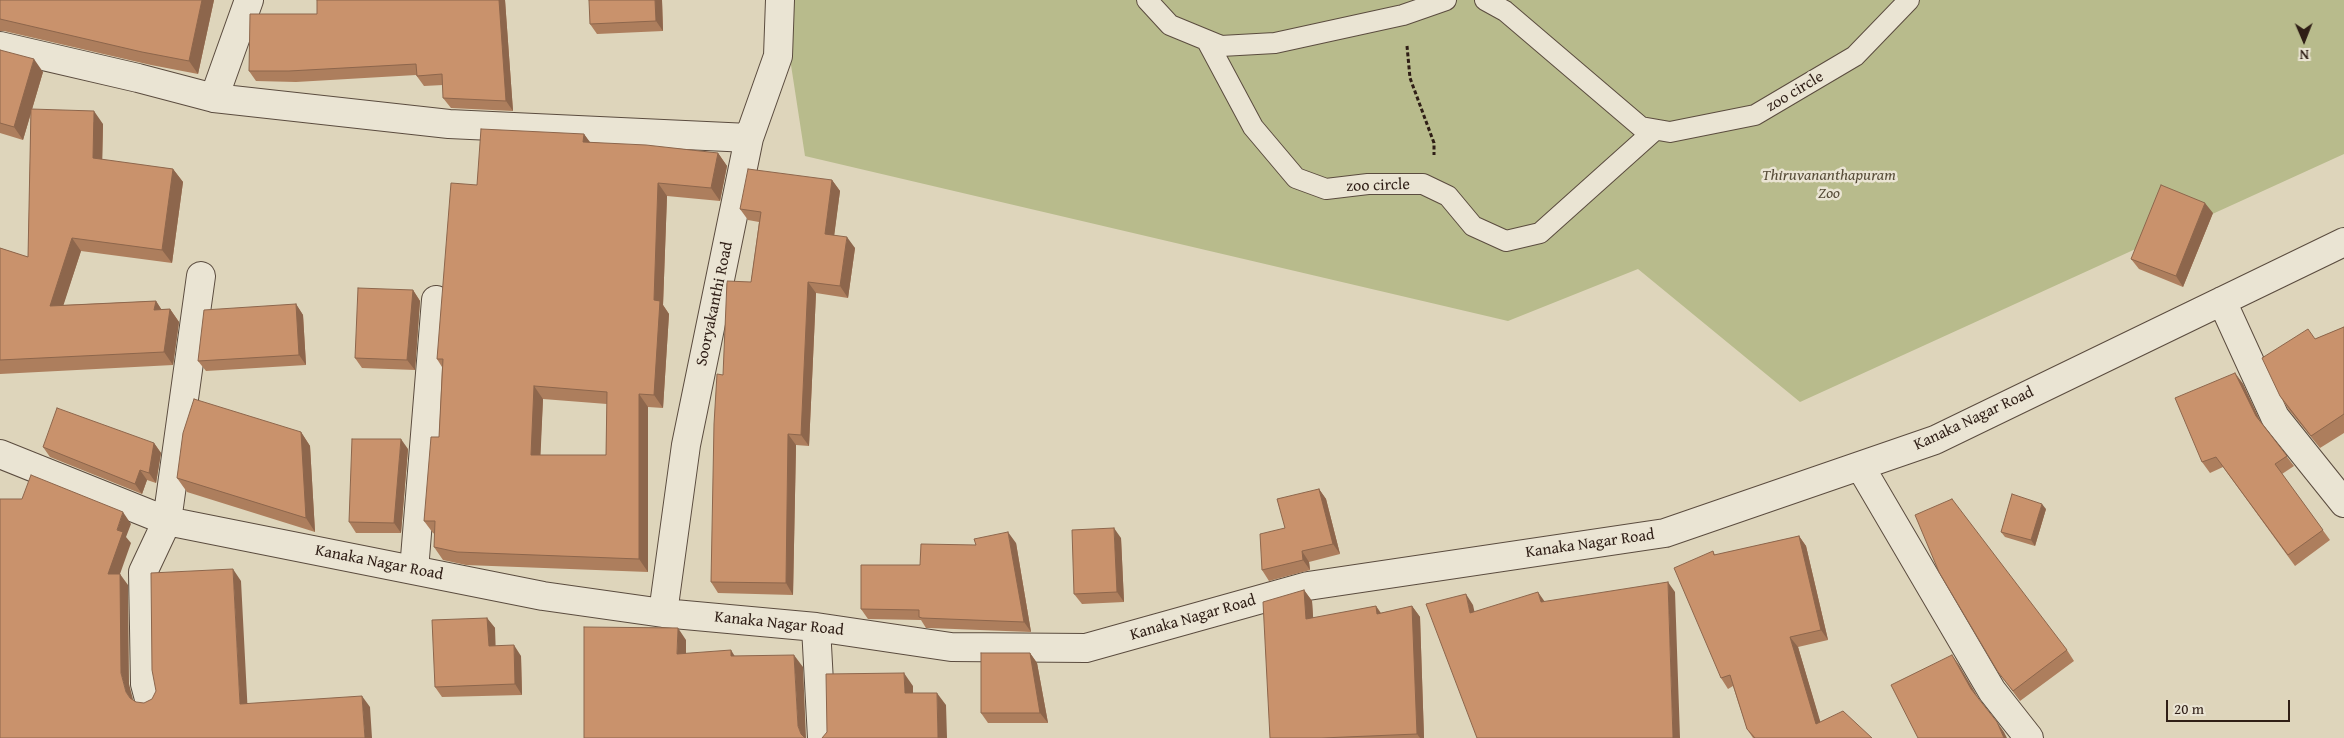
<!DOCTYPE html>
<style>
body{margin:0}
#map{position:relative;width:2344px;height:738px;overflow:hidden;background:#ded5bb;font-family:"Gentium Book Plus",serif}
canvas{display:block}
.north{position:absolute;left:2279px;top:15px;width:50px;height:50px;-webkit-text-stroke:4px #eae4d3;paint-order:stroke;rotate:179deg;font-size:14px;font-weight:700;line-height:20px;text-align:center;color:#2f1e16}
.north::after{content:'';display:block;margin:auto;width:18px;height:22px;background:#2f1e16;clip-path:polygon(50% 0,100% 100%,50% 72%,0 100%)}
.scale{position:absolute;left:2166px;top:700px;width:124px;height:22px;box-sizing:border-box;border:2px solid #2f1e16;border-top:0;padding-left:6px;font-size:15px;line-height:18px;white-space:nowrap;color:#2f1e16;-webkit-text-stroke:4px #eae4d3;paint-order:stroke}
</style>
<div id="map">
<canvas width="2344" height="738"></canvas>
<div class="north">N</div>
<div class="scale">20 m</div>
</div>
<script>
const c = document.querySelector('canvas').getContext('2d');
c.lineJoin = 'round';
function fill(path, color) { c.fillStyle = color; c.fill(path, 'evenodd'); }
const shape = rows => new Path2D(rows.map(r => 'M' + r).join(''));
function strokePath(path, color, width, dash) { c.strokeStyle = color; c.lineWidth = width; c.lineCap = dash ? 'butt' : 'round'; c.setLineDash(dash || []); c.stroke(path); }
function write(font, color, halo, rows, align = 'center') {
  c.font = font + ' "Gentium Book Plus",serif'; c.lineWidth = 5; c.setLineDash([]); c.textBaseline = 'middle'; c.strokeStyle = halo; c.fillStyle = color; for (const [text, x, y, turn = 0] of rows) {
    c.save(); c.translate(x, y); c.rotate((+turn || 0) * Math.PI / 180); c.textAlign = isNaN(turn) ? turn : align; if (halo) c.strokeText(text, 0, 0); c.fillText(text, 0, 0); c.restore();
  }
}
const green = shape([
 [781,0,2344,0,2344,154,1800,402,1638,269,1508,321,805,156]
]);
const path = shape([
 [1407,46,1410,78,1434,143,1434,155]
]);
const lane = shape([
 [1147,0,1170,25,1221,46,1275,43,1403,15,1446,0],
 [1485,0,1505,11,1641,127,1670,132,1755,115,1855,56,1909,0],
 [1207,41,1253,127,1296,178,1326,189,1368,184,1423,184,1448,196,1473,226,1506,241,1540,233,1655,130]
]);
const street = shape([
 [0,46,138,78,214,98,449,124,749,138],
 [214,98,249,0],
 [2222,301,2275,417,2344,503],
 [0,454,167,521,543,596,663,613,816,627,951,647,1086,648,1308,586,1665,533,1935,440,2344,242],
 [1860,466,1992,691,2029,738],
 [414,570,436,300],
 [663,613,686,445,749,138,778,56,780,0],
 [816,627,822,738],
 [149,699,145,684,143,572,167,521,201,276]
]);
const wall = shape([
 [0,0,214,0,198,74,151,65,4,31,0,31],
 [505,0,513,111,451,108,443,98,443,85,424,86,416,75,296,82,256,81,249,71,317,14],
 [662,0,663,31,597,34,590,24],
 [0,50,43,72,32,109,103,124,102,160,173,169,183,182,172,263,81,251,63,305,156,301,161,309,170,309,179,322,173,365,0,374,0,248,28,257,31,113,23,140,0,133],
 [584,134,589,142,718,153,727,166,720,201,667,196,663,305,669,314,663,408,648,407,648,572,466,565,443,560,434,547,435,534,433,533,424,521,439,437,442,367,437,359,477,185],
 [543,399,607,404,606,455,540,455],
 [832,180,840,191,834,235,855,248,848,298,816,293,809,446,796,445,793,595,718,593,711,582,723,375,751,282,759,222,748,220,740,209],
 [2213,213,2183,287,2139,269,2131,259],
 [413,290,420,301,415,370,362,368,355,358],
 [296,304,303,315,306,365,206,371,198,361],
 [2344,327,2344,433,2320,448,2288,409,2280,396,2315,339],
 [2235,373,2243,384,2261,423,2294,466,2282,474,2330,540,2295,566,2223,467,2210,473,2202,462],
 [301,432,310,446,315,532,187,492,177,478],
 [154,443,161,453,156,483,147,480,142,494,50,457,43,447],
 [408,449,401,533,356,533,349,522],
 [1319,489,1326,499,1340,554,1309,562,1310,570,1269,581,1262,570,1285,528],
 [2046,509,2035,546,2005,537,2001,532],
 [1799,536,1806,546,1828,640,1798,647,1820,722,1872,738,1753,738,1747,729,1733,686,1728,689,1721,678,1713,551,1715,555],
 [1121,538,1124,602,1082,604,1074,594],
 [1016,543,1031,632,929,628,926,628,921,620,868,619,861,609,920,565,976,545],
 [1304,590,1312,601,1313,618,1376,606,1381,613,1412,606,1420,617,1424,738,1270,738],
 [487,618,495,628,495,646,521,656,522,695,442,697,435,687],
 [2067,650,2074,661,2020,701,1998,672],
 [1030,653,1037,663,1048,723,988,723,981,713]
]);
const shadedWall = shape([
 [202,0,214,0,198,74,189,61],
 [499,0,505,0,513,111,506,101],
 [655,0,662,0,663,31,656,21],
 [34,59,43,72,23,140,14,127],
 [94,111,103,124,102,172,93,158],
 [584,134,593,146,583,142],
 [718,153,727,166,720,201,711,188],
 [173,169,183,182,172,263,162,250],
 [832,180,840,191,833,245,825,234],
 [658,183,667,196,663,305,669,314,663,408,654,395,654,300],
 [2205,203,2213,213,2183,287,2176,276],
 [847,237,855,248,848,298,840,286],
 [72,238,81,251,59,319,50,306],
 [808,282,816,293,809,446,801,435],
 [413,290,420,301,415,370,407,360],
 [156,301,165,315,154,310],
 [296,304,303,315,306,365,299,355],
 [170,309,179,322,173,365,164,352],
 [2235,373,2243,384,2263,427,2256,416],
 [534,386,543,399,540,467,531,455],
 [639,394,648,407,648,572,639,559],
 [301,432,310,446,315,532,306,518],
 [788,434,796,445,793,595,786,583],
 [401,439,408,449,401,533,394,523],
 [154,443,161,453,156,483,149,473],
 [140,470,147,480,142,494,135,484],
 [1319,489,1326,499,1340,554,1333,544],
 [2042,504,2046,509,2035,546,2031,540],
 [123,512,131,524,126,537,131,543,120,574,128,585,129,684,134,703,130,698,126,692,121,673,108,574,117,530],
 [1114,528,1121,538,1124,602,1117,592],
 [1008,532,1016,543,1031,632,1024,622],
 [1799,536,1806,546,1828,640,1821,630],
 [1302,551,1309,562,1310,570,1303,560],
 [233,569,241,581,248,716,240,704],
 [1668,582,1675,592,1680,738,1673,738],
 [1304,590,1312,601,1314,630,1306,619],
 [1538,592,1545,602,1541,602],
 [1466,594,1473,605,1477,623,1470,613],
 [1376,606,1383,617,1377,614],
 [1412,606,1420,617,1424,738,1420,738,1417,734],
 [487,618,495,628,496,657,489,646],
 [678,628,686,640,686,666,677,654],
 [1790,637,1798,647,1824,734,1816,724],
 [514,645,521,656,522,695,515,684],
 [731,650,739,663,731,656],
 [1030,653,1037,663,1048,723,1040,713],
 [794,655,803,667,806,738,803,738,801,734,798,726],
 [1952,655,1959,665,1979,699,1971,689],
 [904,673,913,686,913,706,905,693],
 [937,693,946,705,947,738,938,738],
 [362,696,370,707,372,738,365,738],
 [1997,722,2004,732,2007,738,2004,738]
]);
const building = shape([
 [0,0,202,0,189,61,142,52,0,19,0,0],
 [317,0,499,0,506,101,443,98,442,74,417,76,416,64,289,71,249,71,250,14,317,14,317,0],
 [589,0,655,0,656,21,590,24,589,0],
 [0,50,34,59,14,127,0,123,0,50],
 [31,109,94,111,93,158,173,169,162,250,72,238,50,306,156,301,154,310,170,309,164,352,0,360,0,248,28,257,31,109],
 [481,129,584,134,583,142,646,145,718,153,711,188,658,183,654,300,660,301,654,395,639,394,639,559,457,552,434,547,435,521,424,521,431,437,439,437,443,359,437,359,451,183,477,185,481,129],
 [534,386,607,392,606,455,531,455,534,386],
 [748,169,832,180,825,234,847,237,840,286,808,282,801,435,788,434,786,583,711,582,714,424,717,374,723,375,727,281,751,282,761,212,740,209,748,169],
 [2161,185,2205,203,2176,276,2131,259,2161,185],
 [358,288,413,290,407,360,355,358,358,288],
 [296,304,299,355,198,361,204,310,296,304],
 [2344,327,2344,414,2311,436,2280,396,2262,358,2308,329,2315,339,2344,327],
 [2235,373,2256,416,2287,456,2275,464,2323,530,2288,555,2216,457,2202,462,2175,398,2235,373],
 [194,399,301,432,306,518,177,478,183,433,194,399],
 [57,408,154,443,149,473,140,470,135,484,43,447,57,408],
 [352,439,401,439,394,523,349,522,352,439],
 [31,475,123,512,117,530,123,532,108,574,120,574,121,673,126,692,130,698,136,702,144,703,152,699,156,691,152,670,151,573,233,569,240,704,362,696,365,738,0,738,0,499,22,499,31,475],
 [1319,489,1333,544,1302,551,1303,560,1262,570,1260,534,1285,528,1277,499,1319,489],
 [2012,494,2042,504,2031,540,2001,532,2012,494],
 [1952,499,2067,650,2013,691,1998,672,1939,572,1915,515,1952,499],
 [1114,528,1117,592,1074,594,1072,530,1114,528],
 [1008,532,1024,622,922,618,919,617,919,610,861,609,861,565,920,565,921,544,976,545,974,539,1008,532],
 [1799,536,1821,630,1790,637,1816,724,1843,711,1872,738,1755,738,1747,729,1730,675,1721,678,1674,568,1713,551,1714,555,1799,536],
 [1668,582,1673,738,1477,738,1426,604,1466,594,1470,613,1538,592,1541,602,1668,582],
 [1304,590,1306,619,1376,606,1377,614,1412,606,1417,734,1322,738,1270,738,1263,602,1304,590],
 [487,618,489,646,514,645,515,684,435,687,432,620,487,618],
 [584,627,678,628,677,654,731,650,731,656,794,655,798,726,801,734,805,738,584,738,584,627],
 [981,653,1030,653,1040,713,981,713,981,653],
 [1952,655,1971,689,1997,722,2004,738,1918,738,1891,685,1952,655],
 [904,673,905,693,937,693,938,738,822,738,827,732,826,674,904,673]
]);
const streetNames = [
 ["zoo circle",1795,92,-31],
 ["zoo circle",1378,186,-2],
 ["Sooryakanthi Road",715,304,-78],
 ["Kanaka Nagar Road",1974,419,-25],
 ["Kanaka Nagar Road",1590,544,-8],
 ["Kanaka Nagar Road",379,563,11],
 ["Kanaka Nagar Road",1193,618,-16],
 ["Kanaka Nagar Road",779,624,6]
];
const parkNames = [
 ["Thiruvananthapuram",1829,176],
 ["Zoo",1829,194]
];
fill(green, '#b8bb8c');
strokePath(lane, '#5b4c3f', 22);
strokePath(street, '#5b4c3f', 30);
strokePath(path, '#2f1e16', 3, [4, 2.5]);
strokePath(lane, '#eae4d3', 20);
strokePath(street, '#eae4d3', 28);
fill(wall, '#ad7e5d');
fill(shadedWall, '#8d664c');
fill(building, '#c9926c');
strokePath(building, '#8d664c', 1);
write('16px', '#2f1e16', '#eae4d3', streetNames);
write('italic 16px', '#584d39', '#eae4d3', parkNames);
</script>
